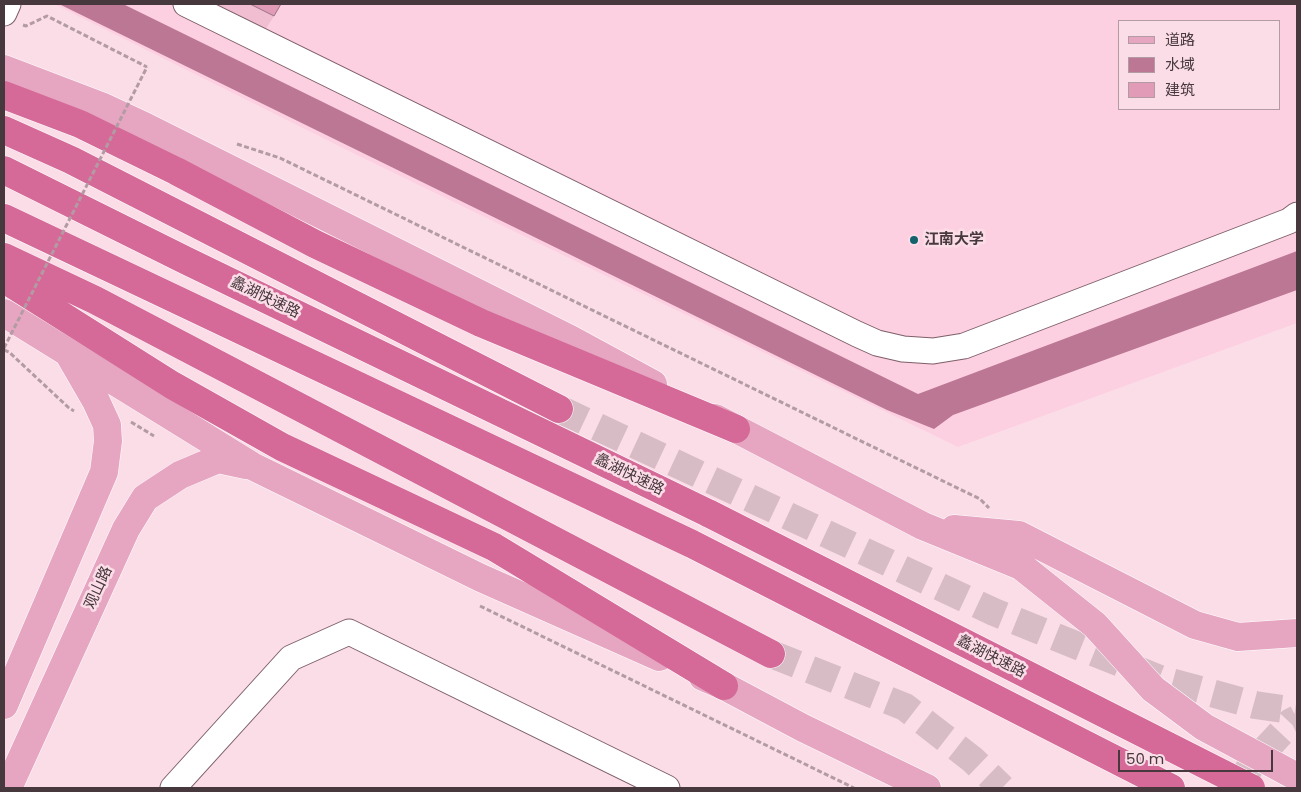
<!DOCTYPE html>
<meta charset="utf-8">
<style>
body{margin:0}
#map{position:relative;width:1301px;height:792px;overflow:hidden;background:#fbdde8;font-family:Poppins,"Noto Sans SC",sans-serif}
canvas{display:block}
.frame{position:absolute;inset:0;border:5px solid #47383d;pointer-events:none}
.legend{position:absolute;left:1118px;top:20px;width:162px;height:90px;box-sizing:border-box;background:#fbdde8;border:1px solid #b39ba4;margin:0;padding:6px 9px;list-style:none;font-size:15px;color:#47383d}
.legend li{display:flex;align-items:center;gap:10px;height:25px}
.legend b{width:25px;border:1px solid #b39ba4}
.scale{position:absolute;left:1118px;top:750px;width:155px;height:22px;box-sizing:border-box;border:2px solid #47383d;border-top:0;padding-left:6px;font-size:15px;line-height:18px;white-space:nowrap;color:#47383d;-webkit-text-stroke:4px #fbdde8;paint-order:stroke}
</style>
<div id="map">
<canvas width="1301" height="792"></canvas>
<div class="frame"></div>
<ul class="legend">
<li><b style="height:6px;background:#e6a6c1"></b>道路</li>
<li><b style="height:14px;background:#bb7793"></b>水域</li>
<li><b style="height:14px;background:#e29bb7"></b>建筑</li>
</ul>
<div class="scale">50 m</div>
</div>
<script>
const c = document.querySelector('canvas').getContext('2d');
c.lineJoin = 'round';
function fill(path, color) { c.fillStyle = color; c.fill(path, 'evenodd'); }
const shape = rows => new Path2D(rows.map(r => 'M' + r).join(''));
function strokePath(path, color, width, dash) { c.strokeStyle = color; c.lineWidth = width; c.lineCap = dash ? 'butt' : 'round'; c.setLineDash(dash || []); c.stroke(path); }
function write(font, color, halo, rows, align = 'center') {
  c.font = font + ' Poppins,"Noto Sans SC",sans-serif'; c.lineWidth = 5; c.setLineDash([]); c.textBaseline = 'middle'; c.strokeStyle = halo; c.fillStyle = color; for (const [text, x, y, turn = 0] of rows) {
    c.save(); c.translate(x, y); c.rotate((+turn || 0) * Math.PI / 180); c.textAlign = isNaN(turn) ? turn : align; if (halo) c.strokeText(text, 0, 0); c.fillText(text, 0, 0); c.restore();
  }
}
const built = shape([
 [54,4,1297,4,1297,323,958,447,359,156],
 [1120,21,1280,21,1280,109,1120,109]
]);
const green = shape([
 [203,4,250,4,274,16,262,35]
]);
const water = shape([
 [59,4,123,4,918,394,1297,251,1297,290,953,415,934,429,887,410]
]);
const building = shape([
 [250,4,281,4,274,16,250,4]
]);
const highwayTunnel = shape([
 [559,409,994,612,1160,679,1255,705,1297,711],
 [771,654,905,707,973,760,1002,788],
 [1238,788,1251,765,1291,722,1297,719]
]);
const path = shape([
 [23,25,26,26,47,16,147,67],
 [237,144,280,158,980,499,989,508],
 [4,350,9,352,69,408,74,411],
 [131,422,154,436],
 [480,606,854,788]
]);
const minor = shape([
 [186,4,857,334,877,343,903,349,933,351,964,346,1289,221,1297,215],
 [4,13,8,4],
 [173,788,291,658,349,632,667,788]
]);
const major = shape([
 [4,69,101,106,146,127,570,339,653,384],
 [4,313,252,466,481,578,659,657],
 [715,418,923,526,1021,566,1095,625,1153,689,1204,727,1297,777],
 [954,529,1019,535,1195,625,1238,637,1297,633],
 [703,677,724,686,803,728,927,788],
 [4,705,104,472,108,441,107,425,96,401,70,356],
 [8,788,126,529,145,498,180,475,218,459,246,465]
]);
const highway = shape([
 [4,95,80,124,176,171,315,244,481,323,736,429],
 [4,130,71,160,559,409],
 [4,170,187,261,710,514],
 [4,218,692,544,1171,788],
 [4,257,95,300,771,654],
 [4,279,172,385,282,447,494,547,724,686]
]);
const pathBridge = shape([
 [4,348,147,67]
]);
const highwayBridge = shape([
 [710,514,1251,788]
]);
const markers = [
 [914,240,5,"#13626a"]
];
const poiNames = [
 ["江南大学",924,240]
];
const streetNames = [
 ["蠡湖快速路",265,298,26],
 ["蠡湖快速路",629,475,26],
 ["观山路",99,588,-65],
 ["蠡湖快速路",991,657,27]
];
fill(built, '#fdd0e1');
fill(green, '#f1bed1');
fill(water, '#bb7793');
fill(building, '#e29bb7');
strokePath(building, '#967682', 1);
strokePath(highwayTunnel, '#d7bcc6', 28, [28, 14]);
strokePath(minor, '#7d5e69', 27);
strokePath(major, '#fff', 29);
strokePath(highway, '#fff', 29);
strokePath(path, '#b39ba4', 3, [5, 2.5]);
strokePath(minor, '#fff', 25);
strokePath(major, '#e6a6c1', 28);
strokePath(highway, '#d56a98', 28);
strokePath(highwayBridge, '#fff', 29, []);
strokePath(pathBridge, '#b39ba4', 3, [5, 2.5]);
strokePath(highwayBridge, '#d56a98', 28);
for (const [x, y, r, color] of markers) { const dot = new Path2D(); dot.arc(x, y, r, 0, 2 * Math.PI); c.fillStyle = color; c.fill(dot); strokePath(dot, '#fbdde8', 2); }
write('bold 15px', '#47383d', '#fbdde8', poiNames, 'left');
write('15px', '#47383d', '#fbdde8', streetNames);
</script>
